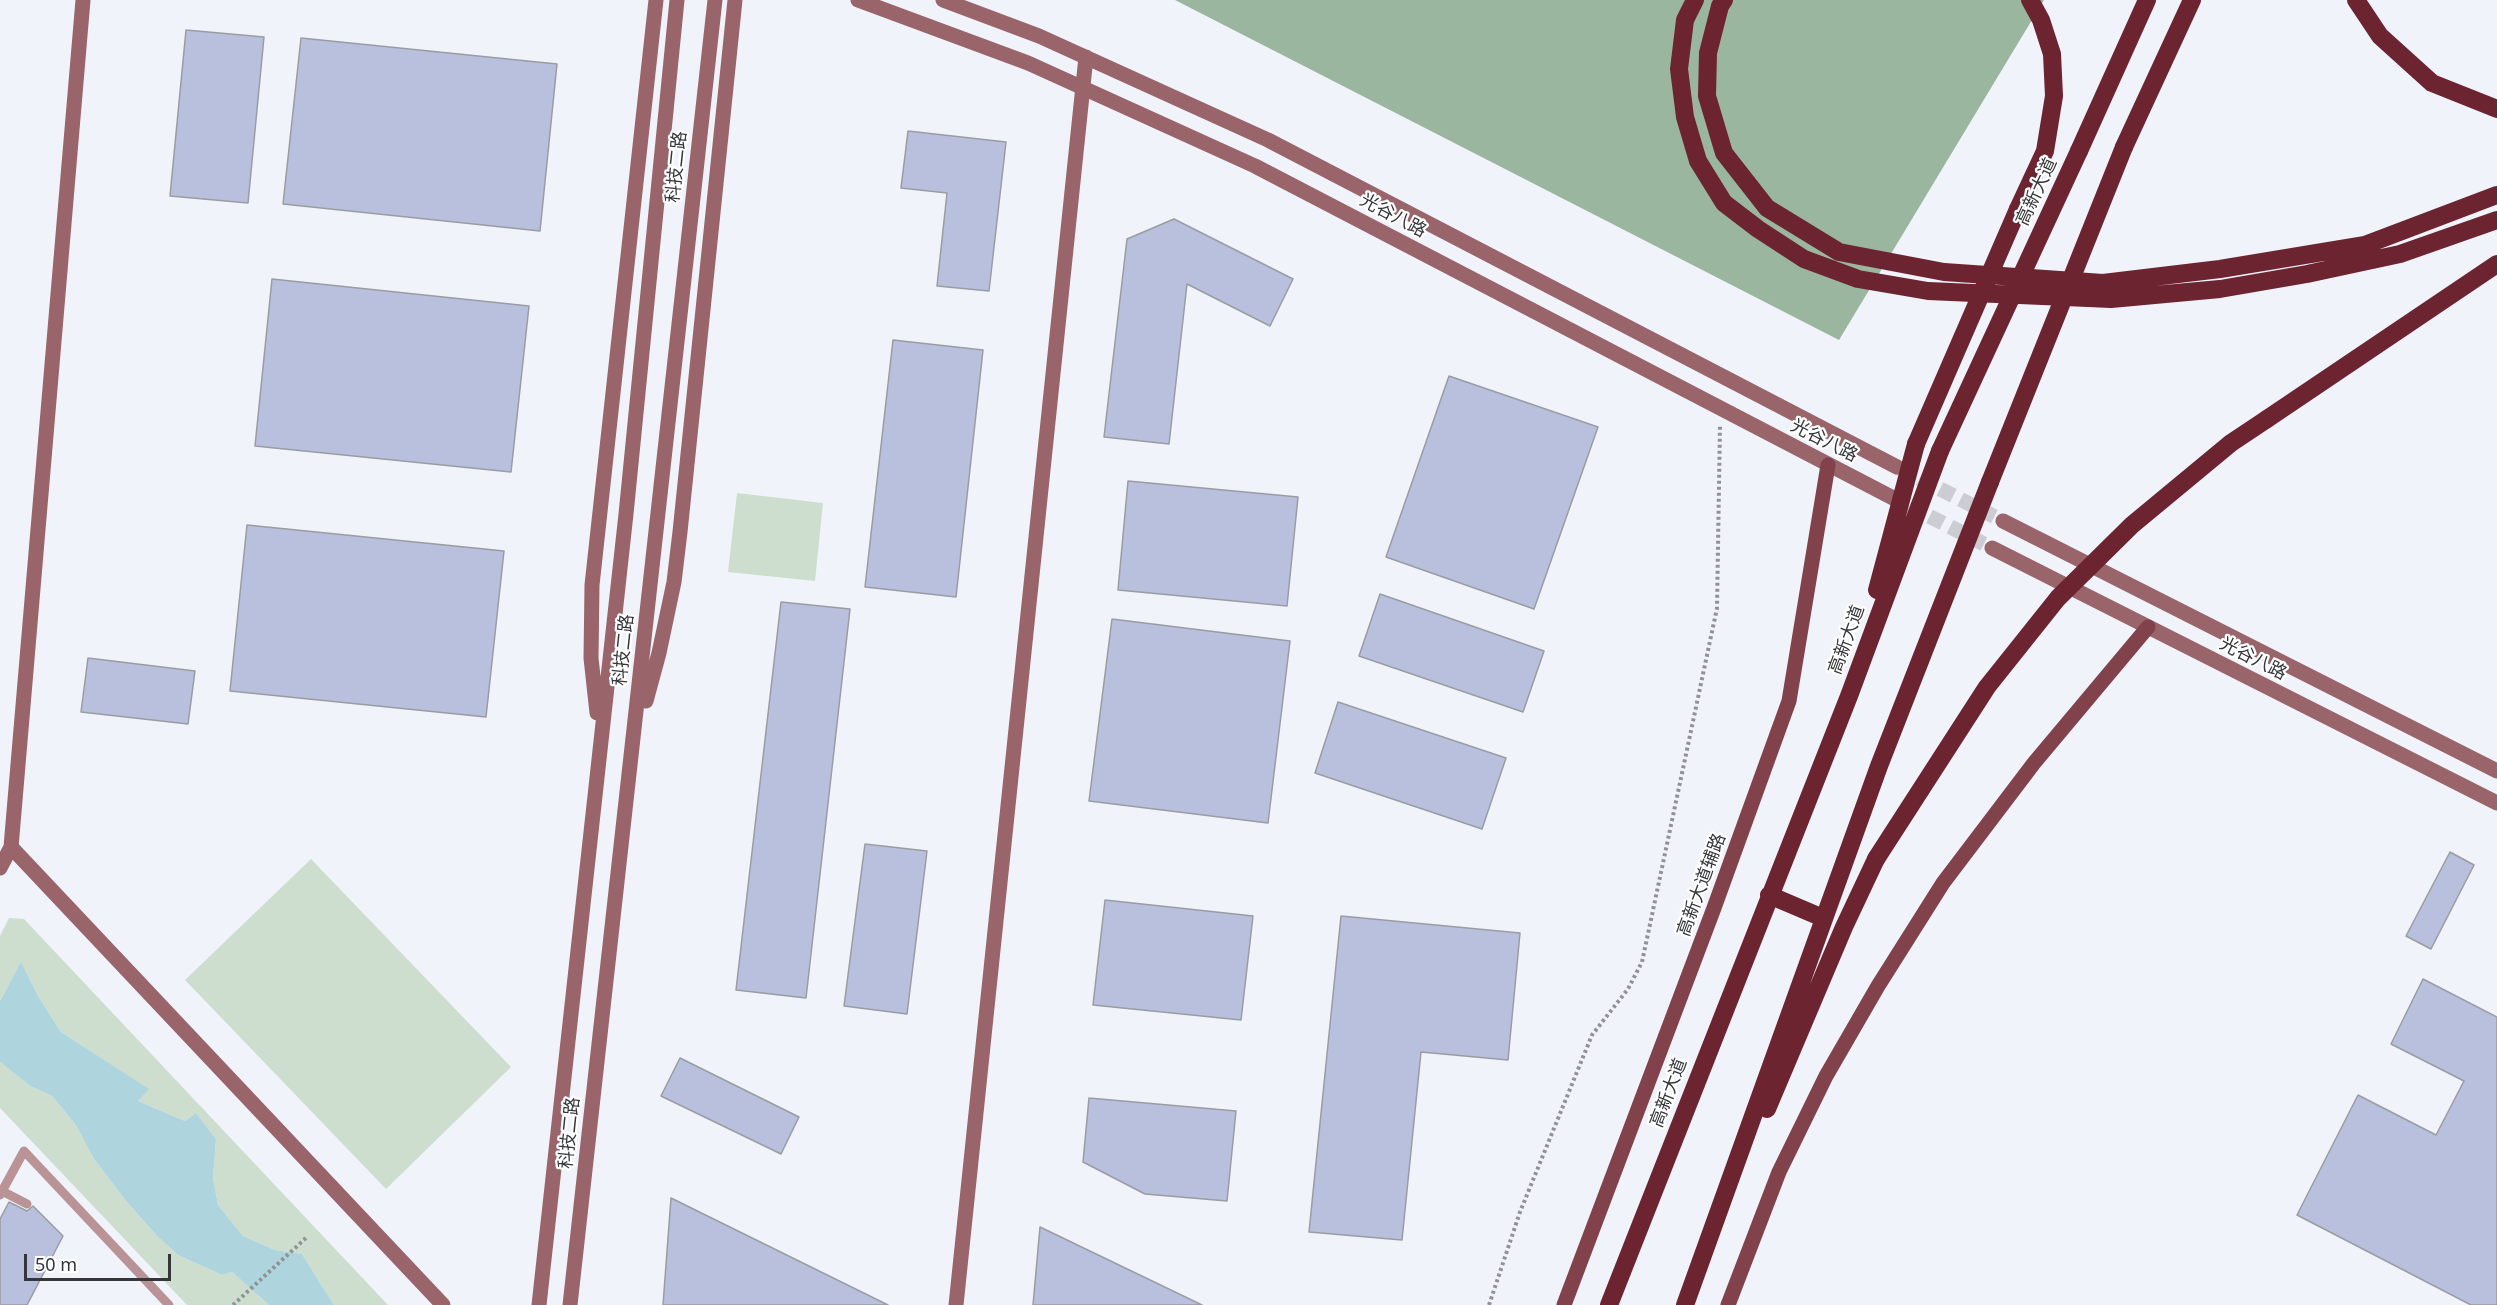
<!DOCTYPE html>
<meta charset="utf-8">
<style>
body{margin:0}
#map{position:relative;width:2497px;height:1305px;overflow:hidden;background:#f1f3fa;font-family:"Noto Sans",sans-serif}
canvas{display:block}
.scale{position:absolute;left:24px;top:1254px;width:147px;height:27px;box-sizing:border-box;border:3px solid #353639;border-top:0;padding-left:8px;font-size:18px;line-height:21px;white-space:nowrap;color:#353639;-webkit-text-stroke:4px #fff;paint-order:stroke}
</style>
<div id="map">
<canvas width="2497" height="1305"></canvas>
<div class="scale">50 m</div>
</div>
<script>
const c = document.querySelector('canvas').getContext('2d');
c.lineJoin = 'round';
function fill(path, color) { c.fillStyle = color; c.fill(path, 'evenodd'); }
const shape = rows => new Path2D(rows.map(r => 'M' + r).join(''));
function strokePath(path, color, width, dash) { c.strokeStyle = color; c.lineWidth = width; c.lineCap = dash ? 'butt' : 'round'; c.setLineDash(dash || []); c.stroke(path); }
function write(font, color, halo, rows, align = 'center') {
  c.font = font + ' "Noto Sans","Noto Sans SC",sans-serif'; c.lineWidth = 4.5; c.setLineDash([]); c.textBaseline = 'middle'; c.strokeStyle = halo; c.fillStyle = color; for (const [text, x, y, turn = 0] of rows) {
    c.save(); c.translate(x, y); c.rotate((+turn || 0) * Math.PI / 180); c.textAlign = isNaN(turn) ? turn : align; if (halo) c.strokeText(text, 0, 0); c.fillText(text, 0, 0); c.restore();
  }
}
const green = shape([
 [737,493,823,503,815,581,728,572],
 [311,859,511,1067,386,1189,185,980],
 [9,918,24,919,388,1305,334,1305,302,1254,275,1250,243,1236,218,1205,213,1178,216,1139,196,1113,185,1121,138,1101,148,1089,61,1032,38,996,21,963,0,1001,0,936],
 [0,1062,30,1086,52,1096,75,1124,94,1159,126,1201,158,1237,178,1255,222,1275,232,1272,269,1305,187,1305,0,1108]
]);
const forest = shape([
 [1175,0,2044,0,1839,340]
]);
const water = shape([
 [21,962,38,996,61,1032,149,1089,138,1101,185,1121,196,1113,216,1139,213,1178,218,1205,243,1236,275,1250,302,1254,334,1305,269,1305,232,1272,222,1275,178,1255,158,1237,126,1201,94,1159,75,1124,52,1096,30,1086,0,1062,0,1001]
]);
const building = shape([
 [186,30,264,37,248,203,170,196,186,30],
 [301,38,557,64,540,231,283,204,301,38],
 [908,131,1006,142,989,291,937,286,947,193,901,188,908,131],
 [1174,219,1293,279,1270,326,1187,284,1169,444,1104,437,1127,239,1174,219],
 [272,279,529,306,511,472,255,446,272,279],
 [893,340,983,350,956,597,865,587,893,340],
 [1449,376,1598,427,1534,609,1386,557,1449,376],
 [1128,481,1298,497,1287,606,1118,590,1128,481],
 [247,525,504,551,486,717,230,691,247,525],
 [1380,594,1544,651,1523,712,1359,656,1380,594],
 [781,602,850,609,806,998,736,990,781,602],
 [1112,619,1290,641,1268,823,1089,801,1112,619],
 [88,658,195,671,188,724,81,712,88,658],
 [1338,702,1506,758,1482,829,1315,773,1338,702],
 [865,844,927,851,907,1014,844,1006,865,844],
 [2450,852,2474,865,2431,949,2406,936,2450,852],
 [1105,900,1253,916,1241,1020,1093,1005,1105,900],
 [1341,916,1520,933,1508,1060,1421,1052,1402,1240,1309,1232,1341,916],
 [2423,979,2497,1017,2497,1305,2471,1305,2297,1215,2358,1095,2436,1135,2464,1081,2391,1044,2423,979],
 [680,1058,799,1117,781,1154,661,1096,680,1058],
 [1089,1098,1236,1111,1227,1201,1145,1194,1083,1162,1089,1098],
 [671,1198,888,1305,663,1305,671,1198],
 [9,1202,27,1211,33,1206,63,1236,27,1305,0,1305,0,1219,9,1202],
 [1040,1227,1202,1305,1033,1305,1040,1227]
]);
const secondaryTunnel = shape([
 [1899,468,2003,521],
 [1909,506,1992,548]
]);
const path = shape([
 [233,1305,307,1237],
 [1489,1305,1520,1212,1592,1035,1628,989,1642,962,1717,608,1720,425]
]);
const lane = shape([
 [2,1191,27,1204],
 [0,1195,24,1151,169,1305]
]);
const secondary = shape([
 [858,0,1028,63,1255,166,1895,499],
 [943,0,1039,36,1268,140,1897,467],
 [2003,521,2497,771],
 [1992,548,2497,803],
 [646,701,659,653,674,582,680,532,735,0],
 [597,713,591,658,592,585,656,0],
 [11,847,443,1305],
 [0,868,11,847,83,0],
 [539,1305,626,514,677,0],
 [570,1305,715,0],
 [956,1305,1086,57]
]);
const primary = shape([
 [1564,1305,1714,908,1789,701,1828,465],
 [1728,1305,1779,1172,1826,1076,1878,986,1943,883,2034,763,2148,627]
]);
const highway = shape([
 [1695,0,1685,20,1679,69,1685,117,1698,161,1724,203,1758,229,1804,259,1858,279,1928,291,2111,299,2220,289,2307,274,2400,254,2497,220],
 [1724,0,1720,6,1708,53,1707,96,1724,153,1767,208,1839,252,1944,272,2103,283,2220,269,2365,245,2497,195],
 [2356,0,2380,36,2432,83,2497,109],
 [2124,147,2192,0],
 [2079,151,2147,0],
 [2018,209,2045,151,2054,96,2052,54,2041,20,2030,0],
 [2267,419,2497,264],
 [1877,590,1916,444],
 [1769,895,1823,918],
 [1767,1109,1844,927,1876,859],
 [1609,1305,1849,696,1940,451],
 [1685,1305,1879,766,1990,482]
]);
const highwayBridge = shape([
 [1916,444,2018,209],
 [1940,451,2079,151],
 [1990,482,2124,147],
 [1876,859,1987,687,2058,598,2132,525,2231,443,2267,419]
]);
const streetNames = [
 ["科技二路",677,167,-84],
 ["高新大道",2037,192,-65],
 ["光谷八路",1393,216,28],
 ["光谷八路",1824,441,27],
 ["高新大道",1847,640,-70],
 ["科技二路",624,650,-84],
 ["光谷八路",2253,659,27],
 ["高新大道辅路",1702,885,-70],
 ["高新大道",1669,1093,-69],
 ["科技二路",570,1133,-84]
];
fill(green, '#cddecf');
fill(forest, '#9bb69f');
fill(water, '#aed5dd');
fill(building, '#b9c0de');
strokePath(building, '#9a9ca2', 1.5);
strokePath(secondaryTunnel, '#cbcdd3', 15, [15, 8]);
strokePath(path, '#909297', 4, [3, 3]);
strokePath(lane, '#b99396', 9);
strokePath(secondary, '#99646a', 15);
strokePath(primary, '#81424b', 15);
strokePath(highway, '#6c2431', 18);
strokePath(highwayBridge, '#6c2431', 18);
write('18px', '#353639', '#fff', streetNames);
</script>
